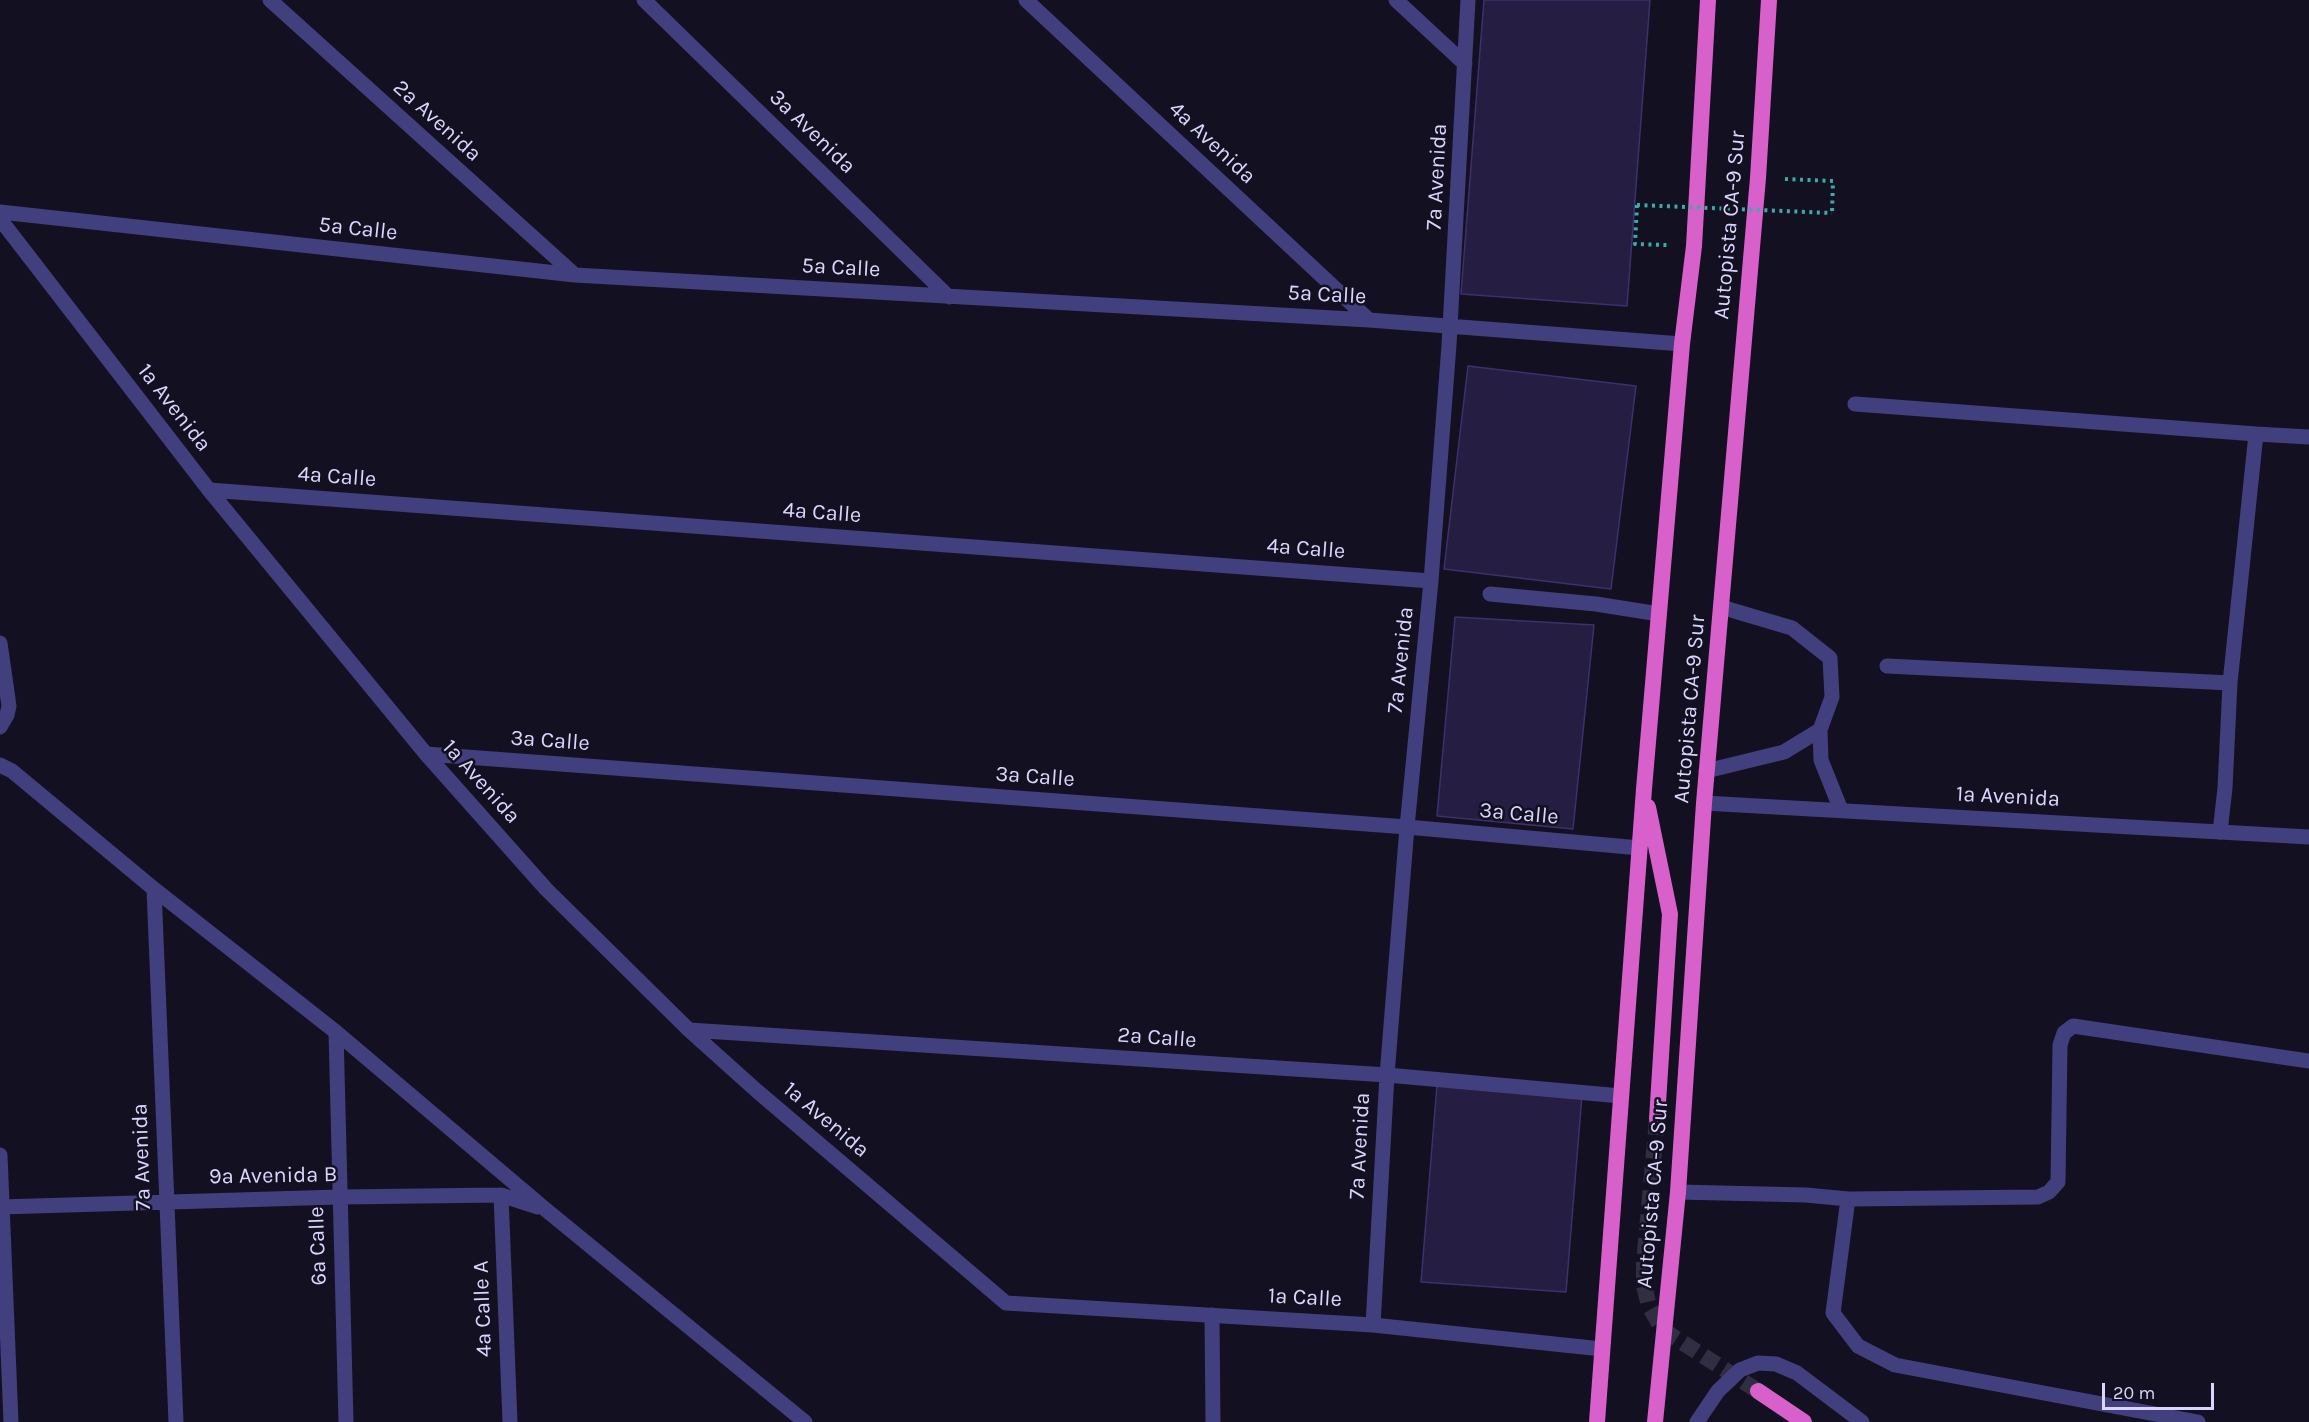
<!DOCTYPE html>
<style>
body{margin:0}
#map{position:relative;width:2309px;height:1422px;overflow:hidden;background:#131022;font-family:Karla,sans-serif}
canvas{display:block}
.scale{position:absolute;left:2102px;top:1383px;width:112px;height:27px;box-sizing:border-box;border:3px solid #d9d5fc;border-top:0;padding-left:8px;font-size:18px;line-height:21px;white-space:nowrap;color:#d9d5fc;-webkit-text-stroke:4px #131022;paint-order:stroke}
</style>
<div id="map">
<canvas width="2309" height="1422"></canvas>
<div class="scale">20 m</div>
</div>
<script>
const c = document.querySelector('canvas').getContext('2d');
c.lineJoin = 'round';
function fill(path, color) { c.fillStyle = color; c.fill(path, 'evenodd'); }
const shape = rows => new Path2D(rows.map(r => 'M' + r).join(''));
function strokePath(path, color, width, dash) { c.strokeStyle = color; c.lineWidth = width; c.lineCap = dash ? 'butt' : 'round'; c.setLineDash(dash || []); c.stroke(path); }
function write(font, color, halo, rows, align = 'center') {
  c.font = font + ' Karla,sans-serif'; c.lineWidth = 5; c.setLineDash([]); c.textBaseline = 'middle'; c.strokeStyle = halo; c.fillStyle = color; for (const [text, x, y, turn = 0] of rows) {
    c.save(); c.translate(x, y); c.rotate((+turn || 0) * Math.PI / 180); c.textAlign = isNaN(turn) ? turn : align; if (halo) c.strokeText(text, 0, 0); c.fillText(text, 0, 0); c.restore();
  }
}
const building = shape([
 [1484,0,1650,0,1627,306,1461,294,1484,0],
 [1468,366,1636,386,1611,589,1444,569,1468,366],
 [1455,617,1594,625,1573,829,1437,816,1455,617],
 [1437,1085,1582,1095,1566,1292,1421,1282,1437,1085]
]);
const trunkTunnel = shape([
 [1657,1119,1644,1263,1644,1286,1649,1306,1663,1330,1758,1391]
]);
const path = shape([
 [1785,179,1833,181,1832,213],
 [1637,205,1635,244,1667,245]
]);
const service = shape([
 [1855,404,2256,434,2230,683,2225,788,2220,832],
 [2256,434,2309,437],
 [1490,594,1596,604,1659,614],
 [0,643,9,706,7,715,0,727],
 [1887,666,2230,683],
 [1820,730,1821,760,1841,810],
 [1706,771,1784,752,1820,730,1832,697,1830,658,1792,628,1721,607],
 [1678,1192,1806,1195,1848,1199,2038,1197,2049,1192,2058,1182,2060,1045,2064,1033,2073,1026,2309,1061],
 [1848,1199,1833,1313,1858,1346,1895,1365,2198,1422],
 [1212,1315,1213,1422]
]);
const minor = shape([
 [270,0,575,275],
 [644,0,949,297],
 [1026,0,1369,320],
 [1396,0,1465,64],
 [0,212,575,275,1369,320,1682,344],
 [0,219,209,490,426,754,546,889,689,1030,757,1091,1006,1303,1373,1325,1602,1349],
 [209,490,1431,581],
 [426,754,1407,827,1640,848],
 [0,765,12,771,154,889,336,1032,545,1209,805,1422],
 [154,889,176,1422],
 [689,1030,1387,1075,1621,1096],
 [336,1032,346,1422],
 [0,1155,11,1422],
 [501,1195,510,1422],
 [0,1207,339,1197,501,1195,538,1207],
 [1373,1325,1387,1075,1407,827,1431,581,1449,345,1468,0]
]);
const tertiary = shape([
 [1704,803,2309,837],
 [1697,1422,1718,1391,1740,1370,1758,1363,1776,1364,1797,1373,1862,1422]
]);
const trunk = shape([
 [1648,807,1670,914,1657,1119],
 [1758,1391,1804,1422],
 [1597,1422,1644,789,1682,344,1694,246,1708,0],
 [1655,1422,1678,1192,1704,803,1758,178,1769,0]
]);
const pathBridge = shape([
 [1637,205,1832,213]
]);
const streetNames = [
 ["2a Avenida",437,121,42],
 ["3a Avenida",812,132,44],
 ["4a Avenida",1212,143,43],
 ["7a Avenida",1437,177,-87],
 ["Autopista CA-9 Sur",1730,225,-85],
 ["5a Calle",358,229,6],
 ["5a Calle",841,268,3],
 ["5a Calle",1327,295,3],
 ["1a Avenida",174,408,52],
 ["4a Calle",337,477,4],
 ["4a Calle",822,513,4],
 ["4a Calle",1306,549,4],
 ["7a Avenida",1401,660,-84],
 ["Autopista CA-9 Sur",1690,709,-85],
 ["3a Calle",550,741,4],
 ["3a Calle",1035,777,4],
 ["1a Avenida",481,782,48],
 ["1a Avenida",2008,797,3],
 ["3a Calle",1519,814,5],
 ["2a Calle",1157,1038,4],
 ["1a Avenida",826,1120,40],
 ["7a Avenida",1360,1146,-87],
 ["7a Avenida",142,1157,-92],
 ["9a Avenida B",273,1176,-1],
 ["Autopista CA-9 Sur",1653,1194,-85],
 ["6a Calle",318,1246,-92],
 ["1a Calle",1305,1298,3],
 ["4a Calle A",483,1309,-92]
];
fill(building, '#251d42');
strokePath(building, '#3d316c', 1.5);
strokePath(trunkTunnel, '#312e43', 16, [16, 8]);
strokePath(path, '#39aca5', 4, [3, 4.5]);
strokePath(service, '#413f7e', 15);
strokePath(minor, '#413f7e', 15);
strokePath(tertiary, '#413f7e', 15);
strokePath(trunk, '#d860ca', 16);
strokePath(pathBridge, '#39aca5', 4, [3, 4.5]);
write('22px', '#d9d5fc', '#131022', streetNames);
</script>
